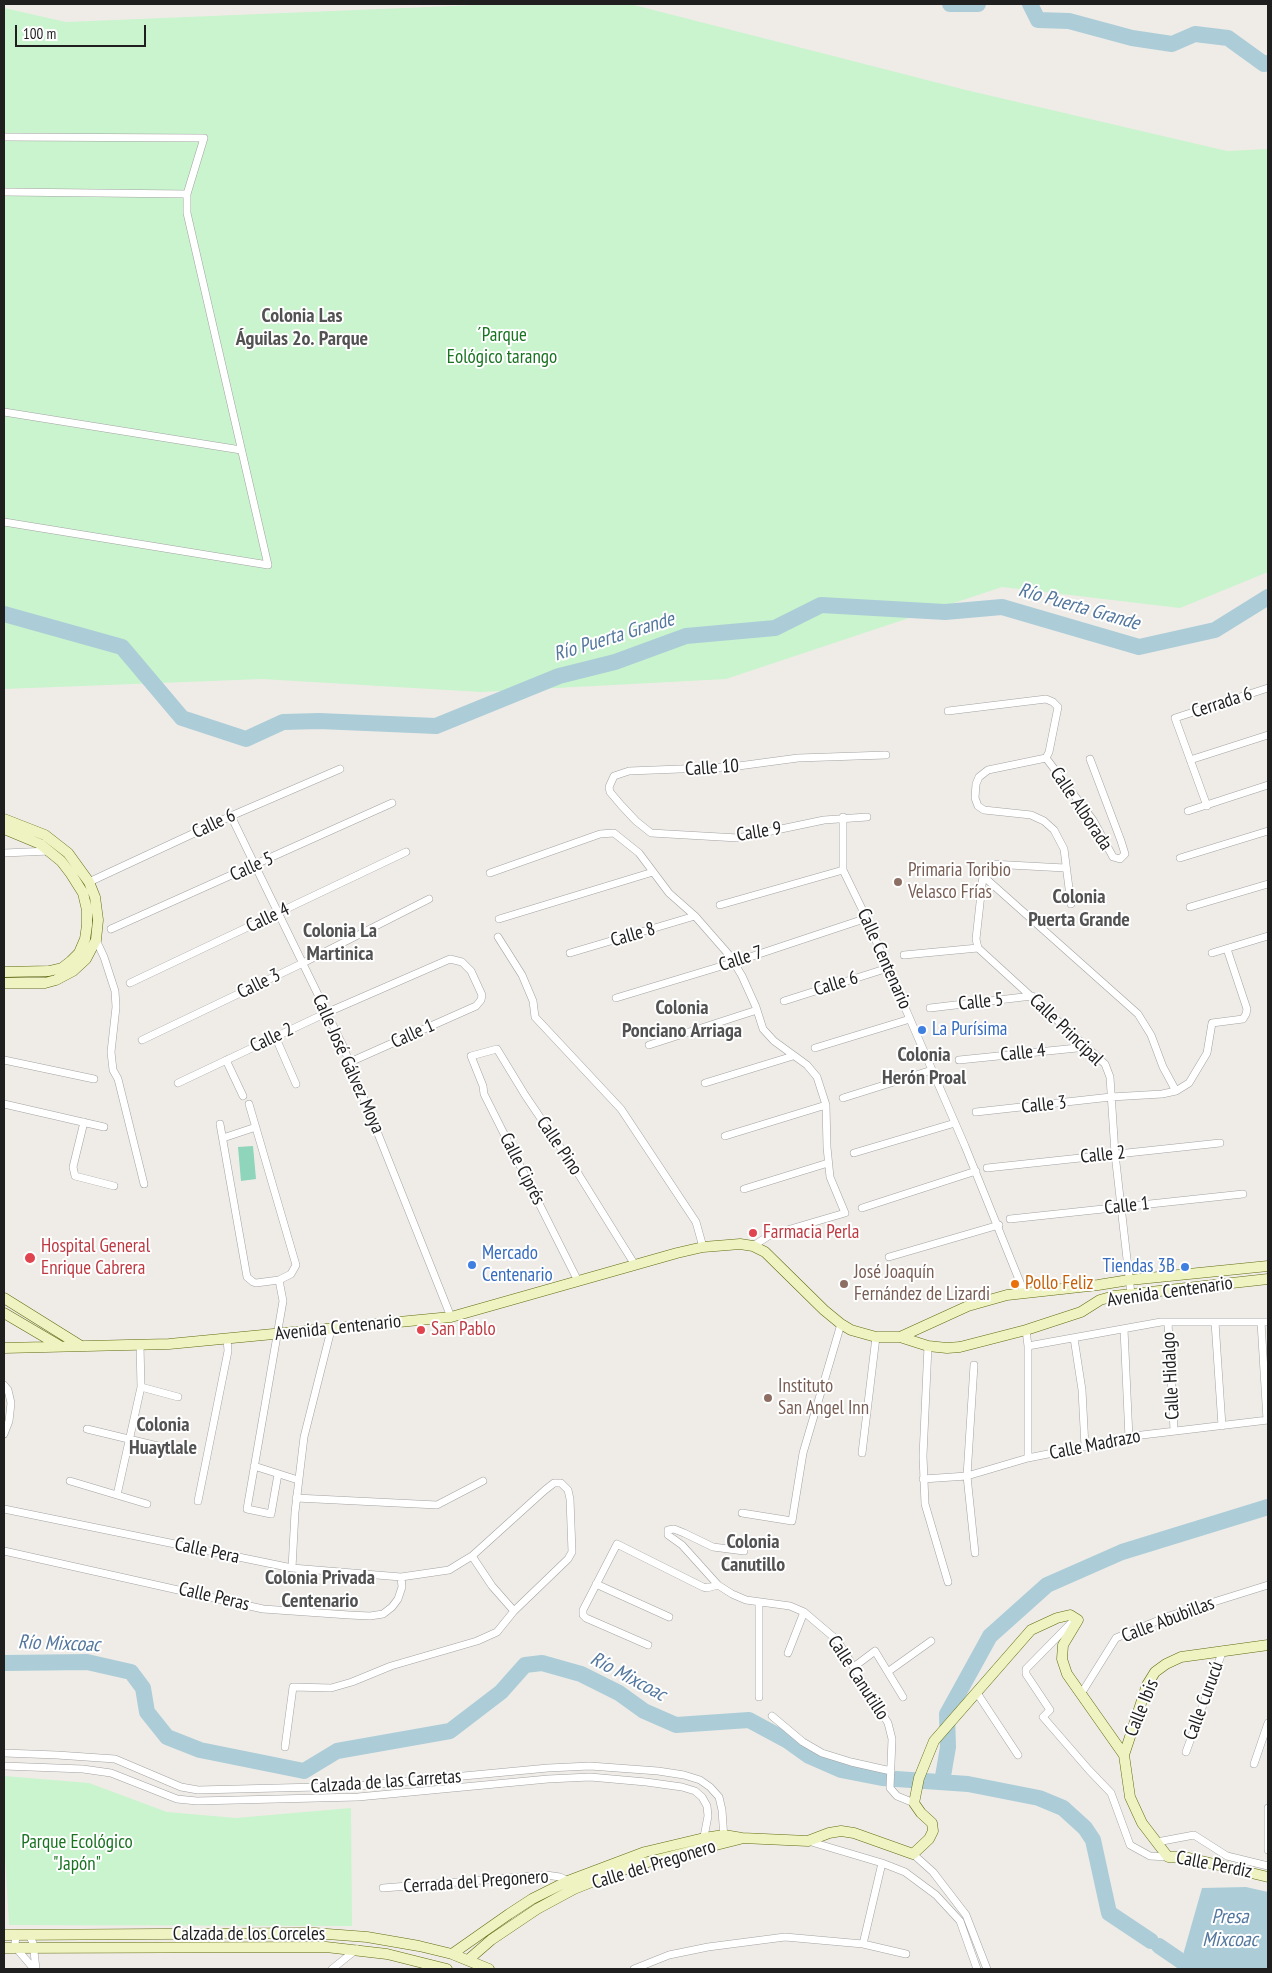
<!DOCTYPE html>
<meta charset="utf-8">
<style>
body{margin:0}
#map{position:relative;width:1272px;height:1973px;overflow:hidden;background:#efece7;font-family:"PT Sans Narrow",sans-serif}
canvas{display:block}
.frame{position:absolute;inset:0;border:5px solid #1f1f1f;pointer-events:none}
.scale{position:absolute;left:15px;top:25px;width:131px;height:22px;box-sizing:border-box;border:2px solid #1f1f1f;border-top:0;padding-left:6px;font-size:15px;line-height:18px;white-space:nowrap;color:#1f1f1f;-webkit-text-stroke:4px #fff;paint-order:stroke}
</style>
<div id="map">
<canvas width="1272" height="1973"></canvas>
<div class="frame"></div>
<div class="scale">100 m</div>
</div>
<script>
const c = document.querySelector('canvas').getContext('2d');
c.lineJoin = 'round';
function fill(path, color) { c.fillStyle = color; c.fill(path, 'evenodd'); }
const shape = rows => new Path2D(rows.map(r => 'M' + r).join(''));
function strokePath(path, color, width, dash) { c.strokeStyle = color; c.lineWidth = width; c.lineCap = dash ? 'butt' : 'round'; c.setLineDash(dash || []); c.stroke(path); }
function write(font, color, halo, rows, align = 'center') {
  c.font = font + ' "PT Sans Narrow",sans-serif'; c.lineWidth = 4; c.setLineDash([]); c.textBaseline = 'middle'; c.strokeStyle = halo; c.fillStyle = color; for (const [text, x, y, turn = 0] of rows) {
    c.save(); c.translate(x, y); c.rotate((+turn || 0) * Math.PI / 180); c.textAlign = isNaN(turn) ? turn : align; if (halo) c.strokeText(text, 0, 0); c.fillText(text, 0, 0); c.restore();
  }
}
const park = shape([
 [501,4,630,4,966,90,1227,151,1268,149,1268,572,1180,608,1002,587,726,679,481,692,262,679,4,689,4,8,66,22],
 [4,1776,89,1783,167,1812,236,1818,351,1808,352,1926,9,1925,4,1838]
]);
const pitch = shape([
 [253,1146,256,1179,241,1181,238,1147]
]);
const water = shape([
 [1246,1887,1268,1892,1268,1969,1179,1969,1202,1888]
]);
const river = shape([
 [950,4,978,4],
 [1030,4,1038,20,1069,21,1132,38,1172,44,1195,34,1228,38,1264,64,1268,63],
 [4,614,122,647,182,718,246,739,283,722,319,721,436,726,559,676,615,662,686,636,775,628,821,605,945,612,1002,607,1139,647,1215,630,1268,597],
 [4,1663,87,1662,131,1672,143,1688,147,1712,167,1737,200,1750,304,1771,337,1751,450,1731,501,1692,525,1665,542,1663,581,1674,619,1693,644,1711,676,1725,749,1720,788,1741,809,1756,841,1770,882,1778,968,1784,1039,1798,1063,1808,1085,1828,1093,1840,1109,1913,1151,1941],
 [942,1782,948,1747,947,1714,990,1636,1047,1585,1122,1552,1268,1507],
 [1159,1946,1181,1961]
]);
const street = shape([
 [4,137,204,138,187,194,187,213,268,565,4,522],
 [4,192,187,194],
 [4,412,241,450],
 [948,711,1046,699,1053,702,1058,707,1049,752,1046,758,1093,820,1113,857,1120,859,1125,854,1121,841,1090,759],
 [1046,758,988,770,979,777,976,784,975,798,978,806,984,810,1031,815,1044,821,1054,830,1064,849,1071,904],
 [1190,760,1268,735],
 [1207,806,1175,718,1268,688],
 [1188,811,1268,785],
 [231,816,343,1046,451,1317],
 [843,817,843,870,864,913,965,1146,1024,1292],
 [867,817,824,820,738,838,651,833,636,821,621,805,610,792,609,787,614,776,629,771,731,767,798,758,886,755],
 [4,853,50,851],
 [1180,858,1268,831],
 [1065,868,991,864,986,868,983,876,976,939,978,948,1105,1064,1110,1077,1115,1154,1131,1294],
 [490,873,600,834,614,833,639,853,669,893,695,916,730,956,742,976,756,1007,763,1029,774,1041,807,1065,817,1077,826,1105,827,1147,830,1177,845,1213,770,1235,753,1246],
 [983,876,1138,1014,1151,1035,1163,1067,1176,1091],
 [89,882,231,816,340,769],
 [720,905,843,870],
 [1190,907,1268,884],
 [499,919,653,872],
 [111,929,392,803],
 [498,937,522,975,533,1001,535,1017,621,1109,696,1222,703,1247],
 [96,940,104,957,115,991,116,1007,111,1052,113,1070,118,1079,144,1184],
 [570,953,695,916],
 [1212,953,1268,936],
 [904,955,978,948],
 [130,983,406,852],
 [616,998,735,962,867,918],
 [784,1001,888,968],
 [930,1008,1032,996],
 [275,1036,296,1084],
 [142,1040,303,963,429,899],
 [649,1045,757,1010],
 [815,1048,910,1019],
 [4,1060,94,1079],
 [226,1060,243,1096],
 [959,1060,1087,1047],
 [178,1083,326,1013,450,959,462,962,471,971,482,995,481,1000,476,1006,350,1062],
 [705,1083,793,1056],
 [843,1098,932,1070],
 [4,1104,104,1127],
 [249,1104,296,1265,291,1274,279,1280],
 [976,1112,1111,1097,1162,1094,1176,1091,1189,1083,1207,1053,1212,1023,1243,1019,1246,1014,1247,1009,1227,949],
 [84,1122,73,1167,75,1176,114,1186],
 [220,1124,247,1277,253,1282,256,1283,279,1280,283,1301,247,1509,271,1514,278,1474],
 [725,1136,826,1105],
 [223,1138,256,1127],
 [854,1153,955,1123],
 [987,1168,1220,1143],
 [744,1189,828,1163],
 [862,1208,976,1171],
 [1010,1219,1243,1194],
 [889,1257,999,1225],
 [578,1281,484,1094,483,1086,471,1056,497,1049,525,1095,579,1175,635,1265],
 [1168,1322,1174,1430],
 [1215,1322,1222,1426],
 [1261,1322,1267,1420],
 [1124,1329,1129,1438],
 [1026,1330,1028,1346,1028,1458],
 [1074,1338,1082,1390,1085,1447],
 [928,1346,923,1456,925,1504,948,1582],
 [1028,1346,1161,1322,1268,1322],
 [974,1365,967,1476,975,1553],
 [4,1385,8,1390,11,1403,9,1421,4,1434],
 [141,1387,178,1397],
 [87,1429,166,1448],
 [862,1453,876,1337],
 [254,1466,298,1480],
 [923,1479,967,1476,1028,1458,1142,1435,1268,1420],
 [70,1481,147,1504],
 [117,1495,141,1387,140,1345],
 [296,1498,437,1505,483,1481],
 [198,1501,228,1351,227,1339],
 [4,1509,292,1568,401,1577,449,1570,462,1562,472,1556,545,1490,554,1483,561,1483,568,1490,570,1499,572,1552,568,1559,514,1611,497,1632,477,1641,391,1666,352,1682,331,1688,293,1687,285,1747],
 [742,1513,792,1521,803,1453,841,1324],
 [4,1551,263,1609,349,1615,370,1616,383,1614,392,1607,398,1599,402,1587,401,1577],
 [744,1551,713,1547,684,1533,674,1529,668,1530,668,1535,682,1545,718,1585,732,1594,746,1600,790,1606,804,1612,837,1640,888,1723,892,1739,890,1788,897,1796,914,1803],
 [472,1556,492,1586,514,1611],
 [292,1568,295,1512,304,1437,331,1330],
 [596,1584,669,1617],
 [1076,1618,1026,1669,1026,1674,1050,1710,1043,1717,1089,1770,1111,1793,1130,1845,1150,1856,1168,1857],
 [648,1645,586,1618,583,1615,583,1610,617,1544,703,1587,707,1588,718,1585],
 [788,1653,804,1612],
 [855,1666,875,1651,903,1697],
 [889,1671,931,1641],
 [977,1693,1018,1755],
 [1081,1694,1116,1638,1169,1616,1268,1585],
 [759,1697,759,1602],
 [772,1716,803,1742,822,1753,851,1762,891,1771],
 [1186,1752,1223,1650],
 [4,1753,57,1755,115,1759,181,1787,198,1790,358,1786,548,1768,590,1766,658,1771,684,1775,700,1780,710,1787,719,1797,722,1810,724,1839],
 [1254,1764,1268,1723],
 [4,1766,83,1769,111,1773,177,1799,197,1801,358,1797,548,1779,590,1777,646,1782,682,1787,695,1791,702,1797,707,1806,708,1816,703,1842],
 [1268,1808,1268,1850],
 [808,1841,882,1863,905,1872,936,1895,960,1921,977,1969],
 [1157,1842,1194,1835,1227,1856,1268,1866],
 [913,1854,933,1872,966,1915,987,1969],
 [383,1888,546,1875,560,1877,568,1881],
 [17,1935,15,1942,17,1949,34,1969],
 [29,1935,33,1943,36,1969],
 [863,1944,882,1863],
 [332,1969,357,1949],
 [634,1969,669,1955,708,1947,785,1937,863,1944,906,1954]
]);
const secondary = shape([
 [4,819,45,835,68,853,89,882,95,897,98,920,96,940,86,959,73,971,56,980,45,983,4,983],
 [4,829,40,844,61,861,71,874,83,893,87,910,87,925,85,939,79,953,71,961,62,968,49,971,4,972],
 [4,1298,81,1346],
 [4,1313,60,1346],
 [900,1337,968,1306,1007,1295,1098,1285,1129,1280,1268,1266],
 [4,1348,169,1344,451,1317,677,1253,703,1247,728,1245,740,1244,753,1246,765,1252,824,1310,841,1324,851,1330,876,1337,900,1337,928,1346,947,1348,960,1347,1026,1330,1081,1312,1100,1300,1114,1296,1268,1279],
 [1268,1645,1181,1657,1166,1664,1155,1672,1147,1685,1124,1755,1130,1797,1142,1823,1168,1857,1185,1857,1268,1877],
 [4,1935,314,1933,367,1937,419,1946,452,1954,489,1969],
 [4,1948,326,1947,387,1954,447,1969],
 [452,1954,509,1914,532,1899,568,1881,645,1852,704,1838,724,1835,742,1838,808,1841,829,1833,841,1831,854,1833,913,1854,929,1839,933,1831,932,1823,921,1813,914,1803,919,1778,934,1741,1031,1630,1057,1618,1070,1615,1078,1620,1063,1645,1062,1659,1067,1674,1124,1755],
 [468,1960,491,1940,537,1909,574,1889,614,1873,648,1862,740,1839]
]);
const markers = [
 [898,882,5,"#8d6e63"],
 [922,1030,5,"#3f7fe0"],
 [753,1233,5,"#e0444e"],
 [30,1258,6,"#e0444e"],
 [472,1265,5,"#3f7fe0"],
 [1185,1267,5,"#3f7fe0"],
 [844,1284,5,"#8d6e63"],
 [1015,1284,5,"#e8710a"],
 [421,1330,5,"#e0444e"],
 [768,1398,5,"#8d6e63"]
];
const parkNames = [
 ["´Parque",502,336],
 ["Eológico tarango",502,358],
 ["Parque Ecológico",77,1843],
 ["\"Japón\"",77,1865]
];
const streetNames = [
 ["Cerrada 6",1222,703,-18],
 ["Calle 10",712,768,-4],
 ["Calle Alborada",1081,809,56],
 ["Calle 6",214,824,-25],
 ["Calle 9",759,832,-9],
 ["Calle 5",252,867,-24],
 ["Calle 4",268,918,-25],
 ["Calle 8",633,935,-16],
 ["Calle 7",741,959,-18],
 ["Calle Centenario",884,959,66],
 ["Calle 3",259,984,-26],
 ["Calle 6",836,984,-17],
 ["Calle 5",981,1002,-6],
 ["Calle Principal",1066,1030,44],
 ["Calle 1",413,1034,-24],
 ["Calle 2",272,1038,-25],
 ["Calle 4",1023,1053,-6],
 ["Calle José Gálvez Moya",348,1064,66],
 ["Calle 3",1044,1105,-6],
 ["Calle Pino",559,1146,56],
 ["Calle 2",1103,1155,-6],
 ["Calle Ciprés",522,1169,63],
 ["Calle 1",1127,1206,-6],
 ["Avenida Centenario",1170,1292,-8],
 ["Avenida Centenario",338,1328,-6],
 ["Calle Hidalgo",1171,1376,-93],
 ["Calle Madrazo",1095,1445,-11],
 ["Calle Pera",207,1551,12],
 ["Calle Peras",214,1597,13],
 ["Calle Abubillas",1168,1620,-21],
 ["Calle Canutillo",858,1678,57],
 ["Calle Curucú",1204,1701,-70],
 ["Calle Ibis",1142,1708,-68],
 ["Calzada de las Carretas",386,1782,-4],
 ["Calle del Pregonero",654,1865,-17],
 ["Calle Perdiz",1214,1865,11],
 ["Cerrada del Pregonero",476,1882,-4],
 ["Calzada de los Corceles",249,1935]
];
const educationNames = [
 ["Primaria Toribio",908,871],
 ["Velasco Frías",908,893],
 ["José Joaquín",854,1273],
 ["Fernández de Lizardi",854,1295],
 ["Instituto",778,1387],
 ["San Angel Inn",778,1409]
];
const shopNames = [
 ["La Purísima",932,1030],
 ["Mercado",482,1254],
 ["Centenario",482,1276],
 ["Tiendas 3B",1175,1267,"right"]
];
const healthNames = [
 ["Farmacia Perla",763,1233],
 ["Hospital General",41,1247],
 ["Enrique Cabrera",41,1269],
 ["San Pablo",431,1330]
];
const foodNames = [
 ["Pollo Feliz",1025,1284]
];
const neighbourhoodNames = [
 ["Colonia Las",302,316],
 ["Águilas 2o. Parque",302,339],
 ["Colonia",1079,897],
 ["Puerta Grande",1079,920],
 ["Colonia La",340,931],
 ["Martinica",340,954],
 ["Colonia",682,1008],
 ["Ponciano Arriaga",682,1031],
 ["Colonia",924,1055],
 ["Herón Proal",924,1078],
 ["Colonia",163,1425],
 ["Huaytlale",163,1448],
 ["Colonia",753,1542],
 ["Canutillo",753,1565],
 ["Colonia Privada",320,1578],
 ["Centenario",320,1601]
];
const waterNames = [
 ["Río Puerta Grande",1079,607,16],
 ["Río Puerta Grande",614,637,-17],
 ["Río Mixcoac",59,1644,2],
 ["Río Mixcoac",628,1677,28],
 ["Presa",1230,1917],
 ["Mixcoac",1230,1940]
];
fill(park, '#c9f4cd');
fill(pitch, '#8ed5bb');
fill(water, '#accdd8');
strokePath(river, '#accdd8', 16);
strokePath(street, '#a3a3a3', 8);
strokePath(secondary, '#606c11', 11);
strokePath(street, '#fff', 7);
strokePath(secondary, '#eff3c1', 10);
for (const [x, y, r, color] of markers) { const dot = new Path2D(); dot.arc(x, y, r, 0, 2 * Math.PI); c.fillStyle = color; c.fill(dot); strokePath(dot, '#fff', 2); }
write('19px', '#187321', '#fff', parkNames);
write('19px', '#1f1f1f', '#fff', streetNames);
write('19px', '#785e54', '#fff', educationNames, 'left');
write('19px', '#366cbe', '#fff', shopNames, 'left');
write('19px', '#be3a42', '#fff', healthNames, 'left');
write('19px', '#c56008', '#fff', foodNames, 'left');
write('bold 20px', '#525252', '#fff', neighbourhoodNames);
write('italic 20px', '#53779e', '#fff', waterNames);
</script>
